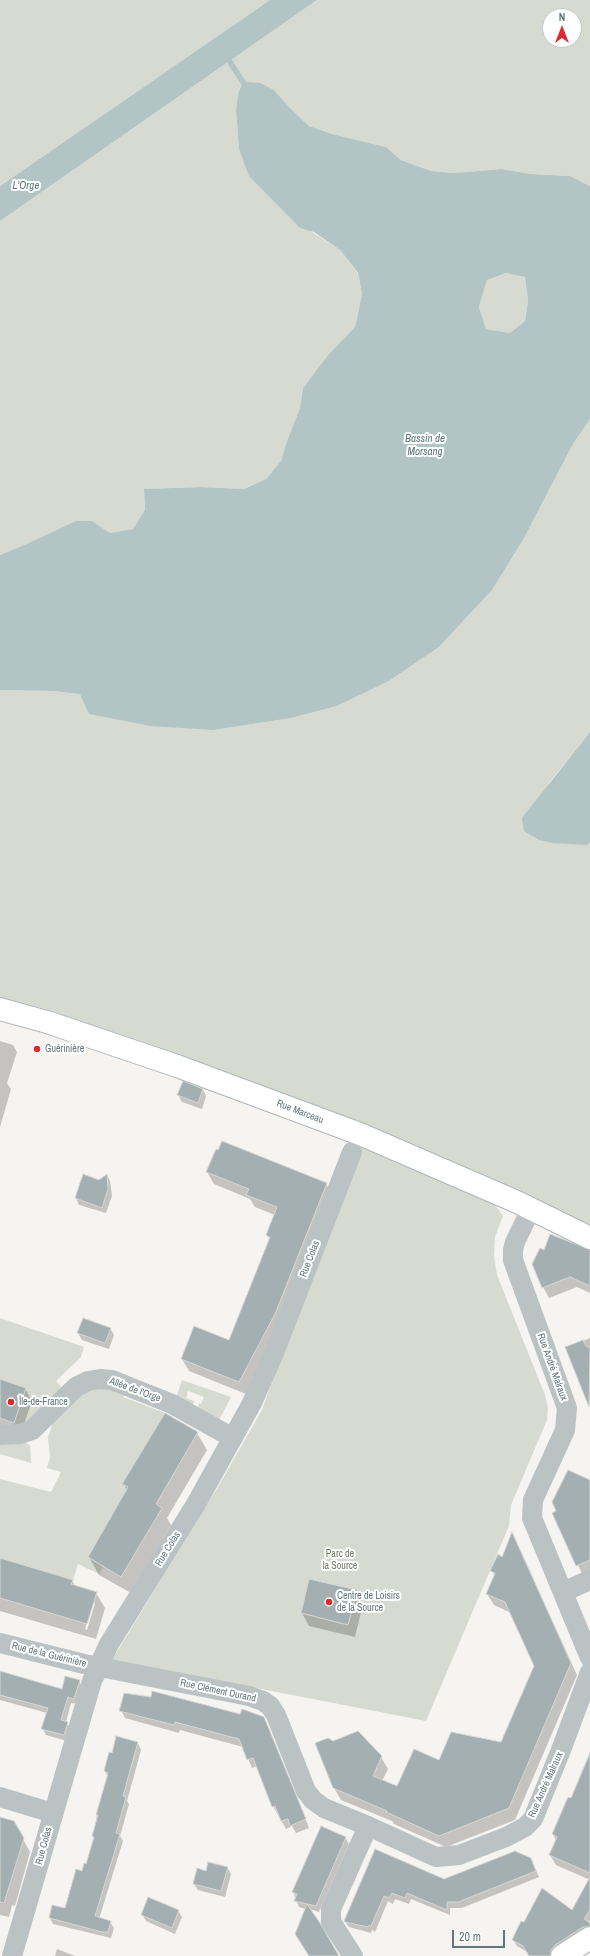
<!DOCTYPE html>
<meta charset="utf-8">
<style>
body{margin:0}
#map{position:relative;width:590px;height:1956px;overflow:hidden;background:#f5f4f1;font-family:"Archivo Narrow",sans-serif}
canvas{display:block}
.north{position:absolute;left:542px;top:8px;width:40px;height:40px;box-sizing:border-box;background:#fff;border:1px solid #c0c9ca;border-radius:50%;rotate:0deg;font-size:11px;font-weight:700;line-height:16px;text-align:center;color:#61777b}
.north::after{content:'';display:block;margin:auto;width:14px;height:18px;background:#dc2b2e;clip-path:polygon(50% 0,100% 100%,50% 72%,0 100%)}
.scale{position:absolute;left:452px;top:1930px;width:53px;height:18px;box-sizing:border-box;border:2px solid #61777b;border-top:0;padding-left:5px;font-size:12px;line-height:14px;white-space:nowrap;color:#61777b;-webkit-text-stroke:3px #fff;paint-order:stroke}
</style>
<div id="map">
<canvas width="590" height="1956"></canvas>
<div class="north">N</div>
<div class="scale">20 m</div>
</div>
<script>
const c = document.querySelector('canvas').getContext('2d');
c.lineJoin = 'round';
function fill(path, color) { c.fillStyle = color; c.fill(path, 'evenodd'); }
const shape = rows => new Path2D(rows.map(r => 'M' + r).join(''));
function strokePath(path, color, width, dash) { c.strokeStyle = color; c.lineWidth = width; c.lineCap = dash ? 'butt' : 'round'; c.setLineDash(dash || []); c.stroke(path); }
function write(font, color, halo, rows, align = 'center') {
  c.font = font + ' "Archivo Narrow",sans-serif'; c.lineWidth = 4; c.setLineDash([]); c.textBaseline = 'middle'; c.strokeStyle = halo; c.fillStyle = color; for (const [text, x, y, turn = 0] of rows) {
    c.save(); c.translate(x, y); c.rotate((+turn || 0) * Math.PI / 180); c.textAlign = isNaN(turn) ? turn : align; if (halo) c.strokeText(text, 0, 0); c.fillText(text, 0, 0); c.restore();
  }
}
const green = shape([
 [0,0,270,0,0,186],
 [317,0,590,0,590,186,570,176,530,174,502,169,455,173,431,171,401,160,386,147,332,134,309,126,290,108,274,90,238,94,236,111,239,149,309,230,340,250,358,274,362,294,355,327,328,355,303,388,300,408,287,441,281,461,266,479,244,489,201,487,144,489,145,510,133,529,110,533,92,521,0,555,0,221],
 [550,16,574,16,574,40,550,40],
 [506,273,525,277,528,301,525,321,510,333,486,329,479,307,487,280],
 [590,419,590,732,548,784,587,845,590,843,590,1230,411,1143,46,1009,0,997,0,690,52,691,80,694,214,730,291,718,337,706,389,681,439,647,492,590,523,540,573,444],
 [363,1143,492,1201,503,1216,495,1237,494,1256,497,1275,545,1395,548,1408,547,1420,511,1505,509,1526,426,1721,112,1660,219,1485,262,1410,311,1271,314,1267],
 [0,1318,84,1347,81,1357,56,1381,64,1390,28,1423,12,1427,26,1388,13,1383,0,1382],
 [182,1380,231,1397,218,1422,197,1410,199,1403,201,1404,204,1397,188,1391,186,1398,194,1401,192,1408,175,1401],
 [100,1386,126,1393,123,1397,165,1413,123,1484,128,1487,88,1557,103,1567,99,1574,78,1564,73,1580,60,1576,58,1579,0,1558,0,1479,51,1492,61,1472,47,1468,50,1457,48,1437,55,1416,80,1394],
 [24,1441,30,1446,31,1463,0,1454,0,1442]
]);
const water = shape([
 [270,0,317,0,0,221,0,186],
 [243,82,260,83,274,90,290,108,309,126,332,134,386,147,401,160,431,171,455,173,502,169,530,174,570,176,590,186,590,419,573,444,523,540,492,590,439,647,389,681,337,706,291,718,214,730,151,726,89,714,80,694,52,691,0,690,0,555,27,544,76,521,92,521,110,533,133,529,145,510,144,489,201,487,244,489,266,479,281,461,287,441,300,408,303,388,328,355,355,327,362,294,358,273,340,250,314,232,300,228,249,176,239,149,236,110,238,94],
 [506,273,525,277,528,301,525,321,510,333,486,329,479,307,487,280],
 [590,732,590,843,587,845,553,843,539,840,524,831,522,818]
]);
const shadow = shape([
 [0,1041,13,1045,17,1052,7,1083,11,1089,0,1127],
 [183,1083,203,1090,206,1096,202,1109,182,1102,178,1095],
 [207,1172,326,1184,333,1196,246,1394,189,1371,182,1359,229,1341,270,1240,267,1235,275,1215,255,1207,250,1199,214,1184],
 [107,1175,110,1181,112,1196,106,1213,79,1205,76,1198],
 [590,1250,590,1293,577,1287,549,1298,543,1287,545,1251],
 [110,1328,114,1335,109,1349,82,1340,78,1333],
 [590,1338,590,1405,567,1348],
 [0,1380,25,1388,32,1401,20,1435,0,1428],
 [165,1415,197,1433,207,1450,167,1518,171,1525,131,1593,99,1575,89,1557,127,1491,124,1484],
 [590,1481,590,1576,584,1578,553,1513],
 [513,1534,577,1675,515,1820,446,1847,394,1824,392,1821,341,1800,334,1788,381,1757,388,1769,382,1781,398,1788,440,1762,502,1743,535,1666,511,1613,494,1605,487,1594,495,1576,492,1571,503,1558],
 [0,1559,72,1581,76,1587,96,1593,105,1608,96,1639,0,1611],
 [93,1603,95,1603,87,1630,85,1629],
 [356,1591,363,1604,355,1637,309,1626,302,1613],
 [0,1678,62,1690,79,1681,82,1687,78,1704,71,1703,66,1722,71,1729,67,1741,46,1735,43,1729,47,1713,0,1700],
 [121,1710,268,1726,309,1828,296,1833,292,1826,286,1829,273,1806,257,1766,252,1768,243,1747,180,1730,179,1733,125,1718],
 [138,1743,141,1750,127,1801,129,1804,120,1836,123,1841,99,1919,110,1922,114,1928,111,1938,53,1924,50,1918,66,1910,87,1865,94,1839,93,1836,97,1815,108,1777,105,1771],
 [590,1755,590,1880,556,1865,550,1855,556,1841,553,1834,571,1799],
 [0,1818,13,1821,30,1852,15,1906,12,1905,9,1917,0,1915],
 [345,1837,349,1844,319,1912,309,1909,338,1956,310,1956,306,1909,299,1907,293,1892],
 [375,1850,444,1880,531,1859,539,1877,462,1908,450,1908,450,1915,411,1899,409,1904,395,1899,393,1904,388,1901,375,1932,372,1930,371,1933,349,1927,345,1921],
 [227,1867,231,1874,225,1897,198,1890,194,1884,207,1872],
 [590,1882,590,1920,588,1923,590,1925,590,1932,548,1956,530,1956,527,1952,517,1946,513,1940,524,1924,572,1911],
 [178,1911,182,1917,175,1934,146,1921,142,1914],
 [57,1949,75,1956,55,1956]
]);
const stream = shape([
 [226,56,243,82]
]);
const building = shape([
 [183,1081,203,1089,198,1103,177,1095,183,1081],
 [222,1141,327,1183,275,1314,239,1382,181,1359,194,1326,229,1340,270,1237,266,1235,277,1207,246,1195,249,1189,206,1172,216,1149,218,1150,222,1141],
 [83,1174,99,1180,107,1174,108,1189,102,1208,75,1198,83,1174],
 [550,1234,590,1250,590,1286,570,1277,542,1288,532,1264,540,1248,544,1250,550,1234],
 [83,1318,111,1328,105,1343,77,1333,83,1318],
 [583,1340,586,1346,590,1348,589,1407,565,1347,583,1340],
 [0,1379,26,1388,14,1423,0,1418,0,1379],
 [165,1413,198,1432,156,1504,162,1508,121,1577,88,1557,128,1487,122,1484,165,1413],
 [568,1470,590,1480,590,1560,576,1566,552,1513,556,1511,552,1502,568,1470],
 [512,1532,571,1663,509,1808,439,1836,386,1812,387,1811,333,1788,315,1743,328,1738,333,1741,358,1731,382,1756,373,1776,397,1786,414,1749,439,1760,451,1732,501,1742,534,1666,505,1602,486,1594,495,1573,490,1571,498,1554,502,1557,512,1532],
 [0,1558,73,1580,71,1584,97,1592,87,1624,0,1598,0,1558],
 [309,1579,357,1590,348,1625,301,1613,309,1579],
 [0,1671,62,1689,65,1676,80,1680,74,1699,68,1697,61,1720,68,1722,64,1735,41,1729,48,1708,0,1695,0,1671],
 [152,1691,240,1714,242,1709,264,1717,306,1819,290,1826,288,1819,281,1821,275,1806,272,1807,253,1758,247,1760,239,1739,175,1722,174,1725,119,1711,124,1693,151,1697,152,1691],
 [116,1736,138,1742,123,1796,126,1797,116,1833,120,1834,95,1916,111,1921,108,1932,102,1932,49,1918,52,1905,65,1908,76,1869,82,1871,84,1863,86,1864,94,1837,92,1836,98,1815,96,1815,108,1773,104,1771,109,1752,112,1753,116,1736],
 [590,1753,590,1873,549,1855,557,1837,552,1834,568,1797,571,1798,590,1753],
 [0,1817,14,1821,24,1838,4,1903,0,1902,0,1817],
 [321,1826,346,1837,316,1906,294,1901,297,1894,292,1892,321,1826],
 [375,1849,444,1879,515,1851,531,1858,536,1871,458,1902,447,1902,447,1910,407,1893,405,1898,392,1893,389,1898,384,1896,371,1926,369,1925,368,1927,345,1922,344,1921,375,1849],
 [208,1862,228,1867,221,1891,193,1884,197,1868,206,1871,208,1862],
 [590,1877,590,1910,584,1919,590,1923,590,1926,583,1927,555,1945,551,1950,550,1956,529,1956,523,1946,512,1940,521,1921,524,1922,542,1888,572,1910,590,1877],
 [148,1897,179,1910,172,1928,141,1915,148,1897],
 [307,1904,320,1923,339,1956,309,1956,295,1934,307,1904]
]);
const street = shape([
 [531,1209,515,1242,513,1250,513,1260,567,1408,565,1430,533,1500,532,1518,590,1658],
 [0,1435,20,1434,32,1430,76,1387,88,1381,100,1379,112,1380,172,1404,233,1438],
 [563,1592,590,1580],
 [0,1643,84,1664,249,1696,263,1701,270,1706,276,1715,306,1791,313,1800,324,1808,368,1826],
 [0,1797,53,1813],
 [12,1956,92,1681,109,1644,196,1504,252,1403,274,1353,352,1152],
 [353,1956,331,1922,331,1909,368,1826,436,1857,459,1855,506,1837,525,1827,533,1819,561,1750,590,1672]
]);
const secondary = shape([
 [0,1009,47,1022,177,1066,360,1134,517,1202,590,1238],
 [562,1956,590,1938]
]);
const markers = [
 [37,1049,4,"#dc2b2e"],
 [11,1402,4,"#dc2b2e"],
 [329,1602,4,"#dc2b2e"]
];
const poiNames = [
 ["Guérinière",45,1049],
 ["Île-de-France",19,1402],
 ["Centre de Loisirs",337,1596],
 ["de la Source",337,1608]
];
const streetNames = [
 ["Rue Marceau",300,1112,21],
 ["Rue Colas",310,1259,-69],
 ["Rue André Malraux",552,1367,70],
 ["Allée de l'Orge",135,1390,20],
 ["Rue Colas",168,1549,-58],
 ["Rue de la Guérinière",49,1655,14],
 ["Rue Clément Durand",218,1691,12],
 ["Rue André Malraux",546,1785,-66],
 ["Rue Colas",44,1846,-75]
];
const parkNames = [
 ["Parc de",340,1554],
 ["la Source",340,1566]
];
const waterNames = [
 ["L'Orge",26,186],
 ["Bassin de",425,439],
 ["Morsang",425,452]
];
fill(green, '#d6dad1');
fill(water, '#b2c4c4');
fill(shadow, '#0003');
strokePath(stream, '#b2c4c4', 5.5);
fill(building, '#a3afb1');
strokePath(building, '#d6d6d4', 1);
strokePath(secondary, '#aeb6b8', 24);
strokePath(street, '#bbc2c3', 20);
strokePath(secondary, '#fff', 22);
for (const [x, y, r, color] of markers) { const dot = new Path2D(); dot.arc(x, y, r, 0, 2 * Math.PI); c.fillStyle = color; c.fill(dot); strokePath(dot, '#fff', 1.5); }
write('10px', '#61777b', '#fff', poiNames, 'left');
write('10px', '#61777b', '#fff', streetNames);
write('10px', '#6d7964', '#fff', parkNames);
write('italic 11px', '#5c7778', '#fff', waterNames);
</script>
